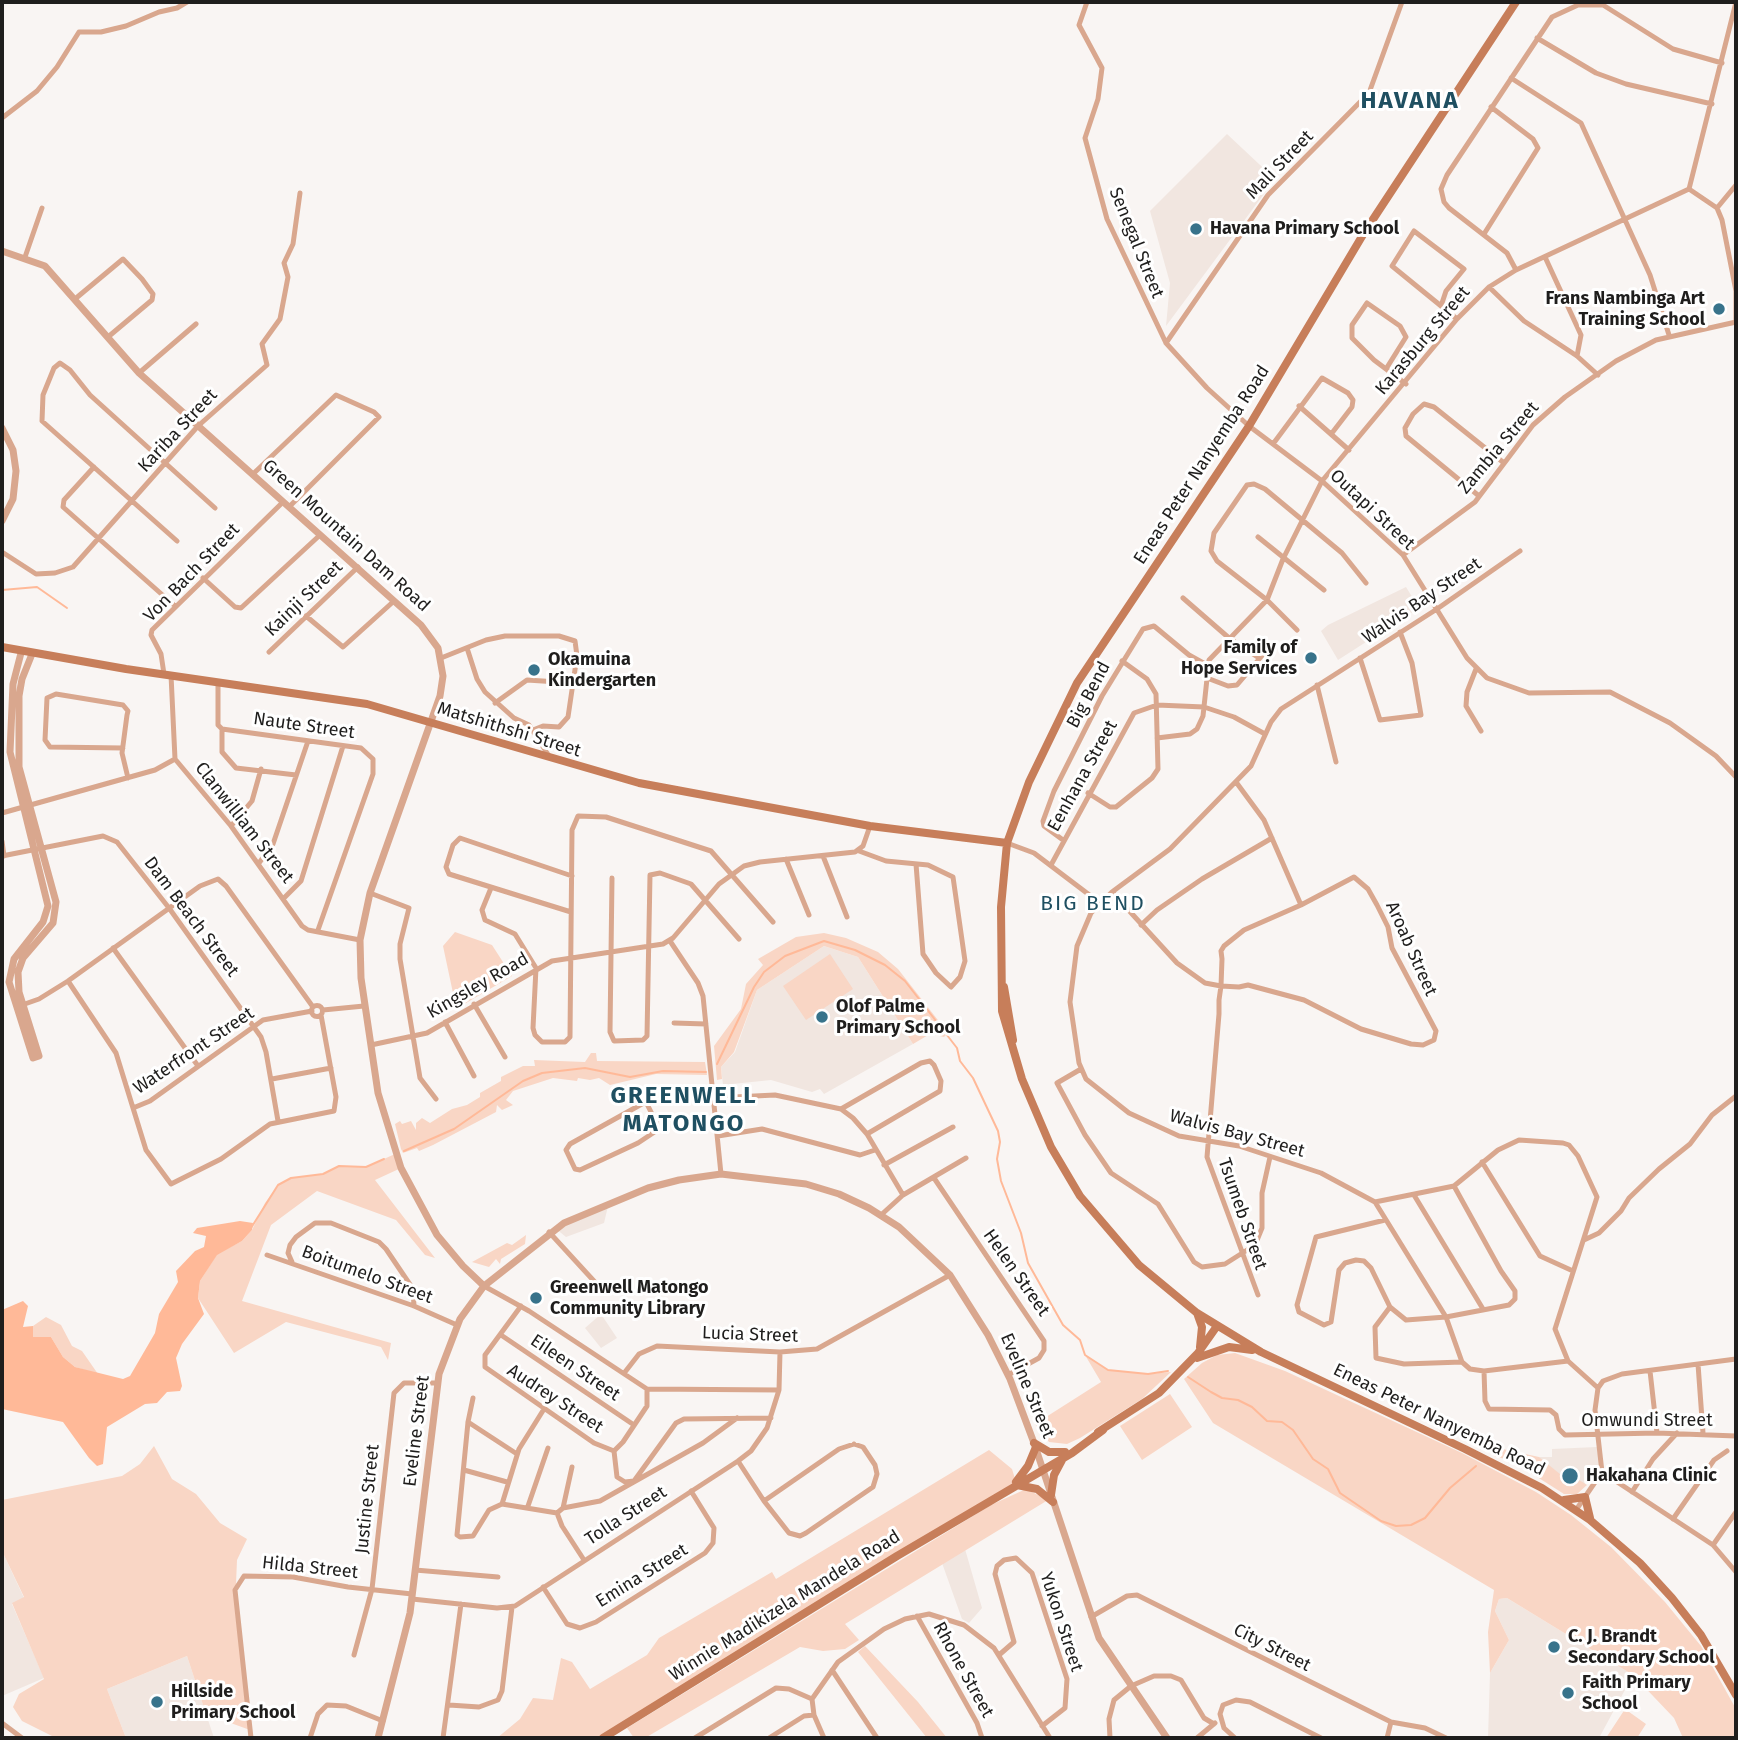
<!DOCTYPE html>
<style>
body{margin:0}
#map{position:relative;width:1738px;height:1740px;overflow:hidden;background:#f9f5f3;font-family:"Fira Sans",sans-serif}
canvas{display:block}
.frame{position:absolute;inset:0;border:4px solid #1f1e1d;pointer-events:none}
</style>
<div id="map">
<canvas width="1738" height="1740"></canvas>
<div class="frame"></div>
</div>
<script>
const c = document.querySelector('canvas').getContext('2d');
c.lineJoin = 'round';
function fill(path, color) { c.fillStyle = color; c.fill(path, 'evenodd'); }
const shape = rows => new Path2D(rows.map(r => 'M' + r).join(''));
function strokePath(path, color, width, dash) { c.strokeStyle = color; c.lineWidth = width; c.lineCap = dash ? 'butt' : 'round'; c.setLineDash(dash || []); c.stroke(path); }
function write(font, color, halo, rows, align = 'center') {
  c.font = font + ' "Fira Sans",sans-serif'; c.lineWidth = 6; c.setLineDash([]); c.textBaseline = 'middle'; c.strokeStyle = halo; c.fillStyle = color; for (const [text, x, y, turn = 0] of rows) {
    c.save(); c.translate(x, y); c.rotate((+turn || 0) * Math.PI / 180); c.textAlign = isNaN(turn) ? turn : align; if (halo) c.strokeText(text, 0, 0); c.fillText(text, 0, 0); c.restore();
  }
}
const built = shape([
 [1227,134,1275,179,1166,326,1170,283,1150,211],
 [1406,587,1419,608,1338,660,1321,631,1328,625],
 [824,946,858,957,913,1044,824,1094,820,1089,812,1092,771,1080,723,1085,721,1067,735,1052,757,990],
 [609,1202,604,1223,566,1237,555,1228],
 [601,1314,617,1338,601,1348,585,1328],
 [1597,1447,1600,1467,1577,1494,1564,1494,1539,1457,1552,1457,1552,1449],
 [965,1549,982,1608,969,1623,962,1619,942,1563],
 [2,1551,24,1598,12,1604,44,1678,2,1696],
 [1507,1598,1633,1675,1599,1738,1488,1738,1490,1673,1509,1640,1495,1611,1499,1599],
 [187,1656,214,1738,126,1738,107,1689]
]);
const green = shape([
 [455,932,492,945,512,976,461,1006,453,993,443,946],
 [824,933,846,938,878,952,898,969,948,1033,944,1037,930,1034,913,1044,858,957,824,946,757,990,734,1052,721,1067,722,1079,717,1080,714,1046,741,1009,746,984,763,965,758,959,796,937],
 [830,954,853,989,806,1020,783,986],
 [591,1053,596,1053,597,1061,705,1062,707,1075,656,1074,610,1085,599,1078,590,1080,578,1078,577,1081,553,1078,513,1091,506,1100,513,1105,502,1110,497,1105,496,1112,433,1145,419,1151,417,1148,403,1153,401,1149,395,1124,400,1121,402,1124,411,1121,416,1130,416,1123,422,1118,430,1123,452,1109,467,1105,480,1097,480,1093,501,1081,501,1077,523,1066,535,1066,534,1060,585,1062],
 [395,1154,401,1168,375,1180,435,1258,425,1255,396,1220,317,1191,271,1225,242,1301,391,1343,388,1360,381,1347,286,1322,234,1353,198,1298,200,1281,217,1254,242,1241,252,1230,265,1203,278,1185,291,1178,323,1174,339,1166,366,1167],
 [526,1235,525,1244,501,1259,500,1264,496,1259,489,1267,472,1262,507,1243,512,1245],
 [46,1317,61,1325,72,1346,82,1351,98,1374,75,1367,63,1357,51,1337,33,1337,33,1326],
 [1235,1353,1285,1371,1462,1453,1536,1492,1571,1515,1611,1547,1665,1602,1701,1646,1736,1709,1736,1738,1683,1738,1674,1718,1633,1675,1507,1598,1499,1599,1495,1611,1509,1640,1490,1673,1488,1632,1494,1590,1213,1423,1184,1379,1202,1363,1217,1355],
 [1085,1355,1108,1370,1148,1374,1171,1372,1142,1399,1080,1438,1067,1444,1049,1442,1035,1424,1101,1382],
 [1170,1394,1192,1427,1142,1460,1120,1426],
 [154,1446,172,1479,196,1494,220,1523,247,1539,237,1560,236,1584,250,1730,206,1714,187,1656,107,1689,126,1738,56,1738,22,1721,13,1707,19,1694,44,1679,12,1603,24,1597,2,1551,2,1500,122,1476,140,1464],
 [1498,1448,1539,1457,1571,1483,1576,1478,1587,1485,1577,1494,1564,1494,1512,1461,1494,1456,1492,1453],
 [989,1450,1012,1469,1016,1482,603,1738,497,1738,520,1719,533,1698,553,1700,561,1658,572,1662,590,1689,647,1655,659,1638,772,1572,776,1579],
 [1026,1489,1048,1500,845,1624,859,1640,845,1649,823,1651,800,1647,645,1738,634,1738,627,1728,991,1505],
 [865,1646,918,1702,947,1738,927,1738,858,1652],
 [1625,1709,1646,1724,1637,1738,1606,1738]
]);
const water = shape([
 [240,1221,253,1223,252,1230,242,1241,217,1255,200,1281,198,1298,204,1314,182,1344,176,1358,182,1386,180,1391,167,1392,157,1403,145,1404,107,1427,103,1464,97,1466,89,1458,63,1422,2,1409,2,1310,23,1301,28,1306,23,1327,33,1326,33,1337,51,1337,63,1357,75,1367,123,1379,130,1376,155,1333,159,1314,178,1282,176,1271,195,1251,204,1247,206,1236,193,1233,197,1228]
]);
const stream = shape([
 [2,590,37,587,67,608],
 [717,1064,754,987,764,972,785,956,824,941,855,950,885,965,905,981,957,1048,960,1061,973,1078,998,1131,1000,1142,997,1159,1001,1181,1021,1233,1028,1263,1063,1325,1080,1340,1085,1355,1108,1370,1148,1374,1168,1371],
 [404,1151,454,1129,523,1081,542,1073,585,1068,630,1077,663,1071,706,1072],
 [251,1228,278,1185,291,1178,323,1174,339,1166,366,1167,384,1159],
 [1188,1377,1211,1392,1222,1398,1238,1400,1252,1407,1267,1421,1282,1422,1293,1430,1313,1459,1328,1469,1340,1493,1381,1521,1396,1526,1411,1525,1425,1518,1450,1488,1476,1466]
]);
const minor = shape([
 [1087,2,1079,25,1102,68,1098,99,1085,138,1107,219,1166,343,1207,388,1249,426,1322,481,1403,555,1467,658,1487,678,1529,693,1610,692,1670,723,1716,756,1736,777],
 [1537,38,1596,73,1626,84,1712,104],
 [1511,78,1581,123,1650,275,1669,335],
 [2,118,37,91,57,67,79,32,101,32,126,26,159,12,177,8,187,2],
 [1689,189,1717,208,1722,220,1736,291,1736,322],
 [1717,208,1736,185],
 [1484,234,1538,148,1533,139,1491,107],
 [25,257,42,208],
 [1545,257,1581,335,1577,356],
 [1516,270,1507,253,1449,208,1444,202,1441,189,1447,175,1552,17,1578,5,1603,5,1673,49,1722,63],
 [1489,287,1524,321,1577,356,1598,375],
 [75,299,123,259,142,279,153,294,152,300,108,337],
 [1441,306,1446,291,1464,269,1414,231,1392,266,1457,319],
 [1166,343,1268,195,1369,93,1402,2],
 [1386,369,1406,337,1400,326,1367,303,1352,325,1352,338,1374,360,1406,384],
 [139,373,196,324],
 [1299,406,1349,450],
 [1273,444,1322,378,1348,393,1353,400,1352,407,1332,433],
 [94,467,64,500,63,507,175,606],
 [253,474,336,395,374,412,379,417,289,507],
 [1479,496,1406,436,1405,428,1413,414,1424,404,1434,407,1504,463],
 [1258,537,1324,590],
 [177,541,42,421,43,395,54,368,60,363,70,370,90,395,215,508],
 [1520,551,1437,609,1281,709,1271,722,1251,766,1170,849,1112,892,1091,913,1077,946,1070,1002,1079,1063,1086,1079,1129,1113,1179,1136,1239,1146,1321,1173,1375,1202,1446,1317,1462,1362,1470,1369,1484,1371,1568,1361],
 [2,552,36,574,55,573,73,567,198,426,267,365,262,344,280,319,288,277,284,263,293,244,300,193],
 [1403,555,1475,502,1533,425,1565,397,1616,361,1656,340,1736,322],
 [203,578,235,607,241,608,320,535],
 [1183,598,1229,638,1259,658],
 [306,616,343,647,394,601],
 [1297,630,1267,600,1217,561,1211,551,1214,533,1247,485,1254,484,1265,489,1342,553,1366,583],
 [467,648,477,679,485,692,514,718,529,725,549,756],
 [269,652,358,567],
 [441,658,486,640,505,636,559,636,575,641,577,656,568,717,559,727,543,726,533,730],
 [1360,658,1380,720,1421,715,1412,663,1400,632],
 [1476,669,1467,692,1466,706,1481,731],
 [164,674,161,654,151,635,152,630,283,502],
 [171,675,175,759,231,826,302,926,308,930,360,940],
 [1207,678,1228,686,1237,685,1266,651],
 [218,682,218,725,222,729,361,748,373,759,373,774,318,930],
 [1317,685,1336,762],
 [495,703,527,680,573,683],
 [222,729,222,752,236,768,296,775],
 [1157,738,1190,734,1197,729,1203,716,1209,660,1267,600,1283,559,1322,481,1457,319,1489,287,1516,270,1689,189,1736,2],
 [123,748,50,747,45,740,47,698,56,694,123,705,128,711,127,715,122,753,128,778],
 [1236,782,1264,820,1301,905],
 [1088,793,1110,807,1116,807,1152,778,1158,769,1156,694,1147,679,1122,661],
 [2,813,155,770,175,759],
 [231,826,252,801,261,769],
 [1063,840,1044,826,1043,821,1054,791,1102,696,1143,629,1154,626,1189,655,1207,665],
 [2,841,4,856],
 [1007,843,1034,853,1100,903],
 [859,851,886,861,928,865,953,877,965,961,960,977,951,987,936,973,923,954,916,864],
 [2,856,103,836,117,842,169,908,261,1037,266,1052,278,1121],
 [823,856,847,917],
 [786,859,809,915],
 [259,863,273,844,308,741],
 [1051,865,1134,713,1157,705,1204,707,1234,717,1265,734],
 [612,878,610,1032,614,1041,643,1040,647,1036,650,875,660,873,691,884,739,939],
 [491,888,482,910,485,920,515,934,536,968,533,1028,535,1035,542,1042,565,1042,570,1037,572,830,578,816,606,817,711,851,773,922],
 [1112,892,1177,963,1205,983,1221,986,1239,987,1248,985,1304,1000,1361,1029,1411,1044,1423,1045,1434,1040,1436,1031,1392,948,1388,927,1377,905,1368,889,1354,877,1301,905,1244,930,1224,946,1221,951,1222,959,1221,986,1219,1000,1219,1014,1207,1157,1258,1295],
 [370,893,409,908,400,944,400,959,420,1078,436,1099],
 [284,898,301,881,343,746],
 [571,912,449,874,446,867,453,845,460,838,572,876],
 [1141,925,1157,910,1202,879,1272,838],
 [670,941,698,983,703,996,721,1174],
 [113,948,198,1066],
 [68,981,116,1053,146,1150,171,1184,221,1159,270,1124,334,1111,336,1097,321,1015],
 [474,1004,505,1057],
 [22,1005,39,999,68,981,200,886,218,879,226,886,313,1007],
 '311.5 1011a5.5 5.5 0 1 1 11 0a5.5 5.5 0 1 1-11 0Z',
 [323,1010,364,1006],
 [445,1022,474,1076],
 [674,1023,706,1024],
 [371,1045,427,1033,552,961,663,944,673,938,719,884,744,866,760,862,855,852,863,846,870,826],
 [1081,1069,1057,1083,1085,1135,1111,1173,1158,1204,1194,1262,1202,1267,1225,1264,1255,1245,1262,1228,1262,1193,1270,1157],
 [272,1079,331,1068],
 [646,1102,656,1122,656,1131,638,1143,580,1170,575,1169,566,1150,570,1144,658,1095,673,1092,714,1098,775,1095,841,1109,853,1118,867,1134,903,1195],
 [133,1108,150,1101,263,1020,312,1011],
 [841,1109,921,1063,930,1061,934,1065,941,1081,940,1091,867,1134],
 [718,1136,762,1129,860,1155,875,1150],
 [1482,1162,1540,1256,1573,1271],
 [884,1165,953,1127],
 [934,1178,1044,1341,1044,1350,1039,1358,1008,1375],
 [1414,1195,1483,1309],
 [1375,1202,1454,1186,1498,1150,1519,1140,1563,1143,1569,1145,1578,1156,1597,1197,1555,1329,1568,1361,1598,1388,1595,1410,1602,1472,1576,1510],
 [881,1215,903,1195,966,1158],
 [1385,1220,1316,1237,1297,1305,1299,1312,1324,1325,1331,1322,1339,1270,1345,1263,1356,1260,1364,1261,1371,1268,1390,1307,1406,1320,1446,1317,1509,1305,1515,1299,1515,1291,1501,1271,1454,1186],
 [549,1232,604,1292],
 [1584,1240,1599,1233,1621,1211,1629,1198,1659,1169,1690,1144,1712,1115,1736,1096],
 [267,1255,414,1306,457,1325],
 [292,1262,288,1253,290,1245,296,1237,315,1223,331,1223,379,1242,386,1249,413,1289,414,1306],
 [484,1286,529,1311,647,1389,779,1390],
 [521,1306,485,1355,485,1367,594,1443,614,1451,623,1442,647,1406,647,1389],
 [1390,1307,1375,1327,1376,1358,1404,1364,1462,1362],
 [501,1335,634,1425],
 [1698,1364,1703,1433],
 [1484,1371,1485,1401,1489,1409,1550,1410,1556,1415,1559,1429,1565,1435,1657,1433,1736,1436],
 [1650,1371,1657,1433],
 [625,1372,639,1354,657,1346,780,1352,817,1349,950,1275],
 [1598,1388,1603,1381,1622,1374,1736,1359],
 [473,1398,468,1422,457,1535,460,1537,473,1536,489,1510,502,1504,557,1513,563,1508,600,1501,703,1443,737,1418],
 [468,1422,517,1454],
 [854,1444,863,1447,875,1465,877,1474,873,1487,806,1533,800,1536,789,1533,764,1501,839,1449,854,1444],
 [614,1451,617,1477,625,1482,634,1481,676,1423,684,1419,771,1418],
 [738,1461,764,1501],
 [464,1470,507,1482],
 [1602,1472,1713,1545,1736,1572],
 [1632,1492,1653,1459,1677,1433],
 [502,1504,519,1449,544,1409],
 [528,1506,548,1448],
 [563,1508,572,1467],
 [557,1513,562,1526,584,1560],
 [1673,1519,1714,1460,1727,1451],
 [1713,1545,1736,1512],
 [415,1570,498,1577],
 [543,1587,567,1624,580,1628,596,1622,705,1553,713,1543,714,1528,691,1491],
 [412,1599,497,1608,515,1606,738,1461,751,1451,767,1428,779,1390,780,1352],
 [917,1616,977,1723,982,1738],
 [1091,1617,1127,1596,1137,1595,1391,1722,1425,1728,1446,1738],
 [354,1655,372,1589,394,1393,404,1383,438,1383],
 [999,1655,1014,1642,995,1574,997,1566,1004,1560,1016,1558,1032,1573,1067,1679,1065,1708,1042,1726],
 [832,1670,877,1738],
 [449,1705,479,1707,498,1700,502,1691,512,1607],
 [2,1723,22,1738],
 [251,1738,235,1590,244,1576,293,1577,348,1587,412,1594],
 [310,1738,318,1714,327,1705,346,1706,383,1721],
 [443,1738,461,1604],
 [695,1738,776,1688,789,1689,812,1699],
 [769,1738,804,1716,814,1715],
 [824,1738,814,1715,812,1699,838,1662,884,1629,905,1619,929,1614,964,1625,994,1648,1050,1738],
 [1110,1738,1109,1719,1114,1700,1131,1686,1154,1676,1171,1676,1181,1680,1204,1718,1214,1724],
 [1197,1738,1215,1723],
 [1235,1738,1224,1728,1220,1714,1223,1705,1236,1700,1250,1702,1321,1738],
 [1387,1738,1391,1722]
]);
const tertiary = shape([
 [2,251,45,266,139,373,421,625,438,648,443,676,440,696,370,893,360,940,361,978,378,1093,401,1168,437,1235,463,1266,484,1286],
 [2,428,13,450,16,471,13,499,2,521],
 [21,653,13,684,10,752,48,906,43,922,14,959,9,982,33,1058,39,1056,19,992,18,972,23,958,53,923,56,902,19,767,19,696,22,679,32,654],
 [378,1738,410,1613,439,1374,460,1319,484,1286,564,1223,648,1188,679,1180,721,1174,806,1184,839,1194,869,1208,899,1227,950,1275,988,1335,1010,1379,1034,1443,1099,1638,1167,1738]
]);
const secondary = shape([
 [1516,2,1364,233,1249,426,1077,683,1029,782,1007,843,1001,907,1002,1011,1022,1079,1051,1147,1080,1196,1139,1265,1197,1313,1261,1352,1465,1449,1542,1488,1590,1520,1640,1563,1672,1598,1701,1635,1736,1695],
 [2,647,126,669,367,704,639,783,870,826,1007,843],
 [1004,987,1013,1040],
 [1197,1313,1202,1327,1200,1347],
 [1197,1358,1229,1347,1252,1350],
 [1098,1432,1159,1393,1198,1353,1217,1326],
 [1034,1443,1049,1452,1065,1452],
 [1016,1482,1028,1466,1036,1447],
 [1017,1485,1037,1489,1053,1502],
 [1051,1495,1054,1475,1062,1460],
 [1564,1500,1585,1497,1590,1518],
 [603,1738,897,1556,1072,1453,1103,1430]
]);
const markers = [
 [1196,229,7,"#38738b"],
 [1719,309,7,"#38738b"],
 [1311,658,7,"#38738b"],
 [534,670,7,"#38738b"],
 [822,1017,7,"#38738b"],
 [536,1298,7,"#38738b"],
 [1570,1476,9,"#38738b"],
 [1554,1647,7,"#38738b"],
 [1568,1693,7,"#38738b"],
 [157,1702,7,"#38738b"]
];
const streetNames = [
 ["Mali Street",1280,165,-46],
 ["Senegal Street",1136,243,68],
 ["Karasburg Street",1423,341,-50],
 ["Kariba Street",178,431,-47],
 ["Zambia Street",1499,448,-50],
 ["Eneas Peter Nanyemba Road",1202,465,-57],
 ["Outapi Street",1372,510,43],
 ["Green Mountain Dam Road",346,536,42],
 ["Von Bach Street",192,573,-46],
 ["Kainji Street",304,599,-44],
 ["Walvis Bay Street",1422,601,-34],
 ["Big Bend",1089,695,-62],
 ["Naute Street",304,726,8],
 ["Matshithshi Street",509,730,17],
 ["Eenhana Street",1083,776,-61],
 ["Clanwilliam Street",244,823,52],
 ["Dam Beach Street",191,917,53],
 ["Aroab Street",1411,949,66],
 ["Kingsley Road",478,986,-30],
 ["Waterfront Street",194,1051,-34],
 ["Walvis Bay Street",1237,1134,15],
 ["Tsumeb Street",1242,1214,71],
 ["Helen Street",1016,1273,55],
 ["Boitumelo Street",367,1275,20],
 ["Lucia Street",750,1335,2],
 ["Eileen Street",575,1368,34],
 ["Eveline Street",1027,1386,67],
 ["Audrey Street",555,1399,33],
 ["Eneas Peter Nanyemba Road",1439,1420,26],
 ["Omwundi Street",1647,1421],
 ["Eveline Street",417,1431,-83],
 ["Justine Street",368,1499,-84],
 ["Tolla Street",626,1516,-33],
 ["Hilda Street",310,1568,6],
 ["Emina Street",642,1576,-32],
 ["Winnie Madikizela Mandela Road",785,1606,-32],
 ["Yukon Street",1061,1622,72],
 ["City Street",1272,1648,27],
 ["Rhone Street",963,1670,61]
];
const poiNames = [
 ["Havana Primary School",1210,229],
 ["Frans Nambinga Art",1705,299,"right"],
 ["Training School",1705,320,"right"],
 ["Family of",1297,648,"right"],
 ["Hope Services",1297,669,"right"],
 ["Okamuina",548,660],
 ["Kindergarten",548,681],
 ["Olof Palme",836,1007],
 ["Primary School",836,1028],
 ["Greenwell Matongo",550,1288],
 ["Community Library",550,1309],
 ["Hakahana Clinic",1586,1476],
 ["C. J. Brandt",1568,1637],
 ["Secondary School",1568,1658],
 ["Faith Primary",1582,1683],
 ["School",1582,1704],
 ["Hillside",171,1692],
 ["Primary School",171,1713]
];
const quarterNames = [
 ["BIG BEND",1093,904]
];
const districtNames = [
 ["HAVANA",1410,101],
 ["GREENWELL",684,1096],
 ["MATONGO",684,1124]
];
fill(built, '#f1e6e0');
fill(green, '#f9d6c5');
fill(water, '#ffb998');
strokePath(stream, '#ffb998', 2);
strokePath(minor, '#d9a78e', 5);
strokePath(tertiary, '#d9a78e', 7);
strokePath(secondary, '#c77e5a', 8);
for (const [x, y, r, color] of markers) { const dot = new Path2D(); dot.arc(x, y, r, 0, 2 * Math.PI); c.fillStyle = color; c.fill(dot); strokePath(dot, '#fff', 2.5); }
write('18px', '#1f1e1d', '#fff', streetNames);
write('bold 18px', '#1f1e1d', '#fff', poiNames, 'left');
c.letterSpacing = '2px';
write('21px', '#1f4f61', '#fff', quarterNames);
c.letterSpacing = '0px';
c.letterSpacing = '2px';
write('bold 24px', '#1f4f61', '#fff', districtNames);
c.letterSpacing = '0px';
</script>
